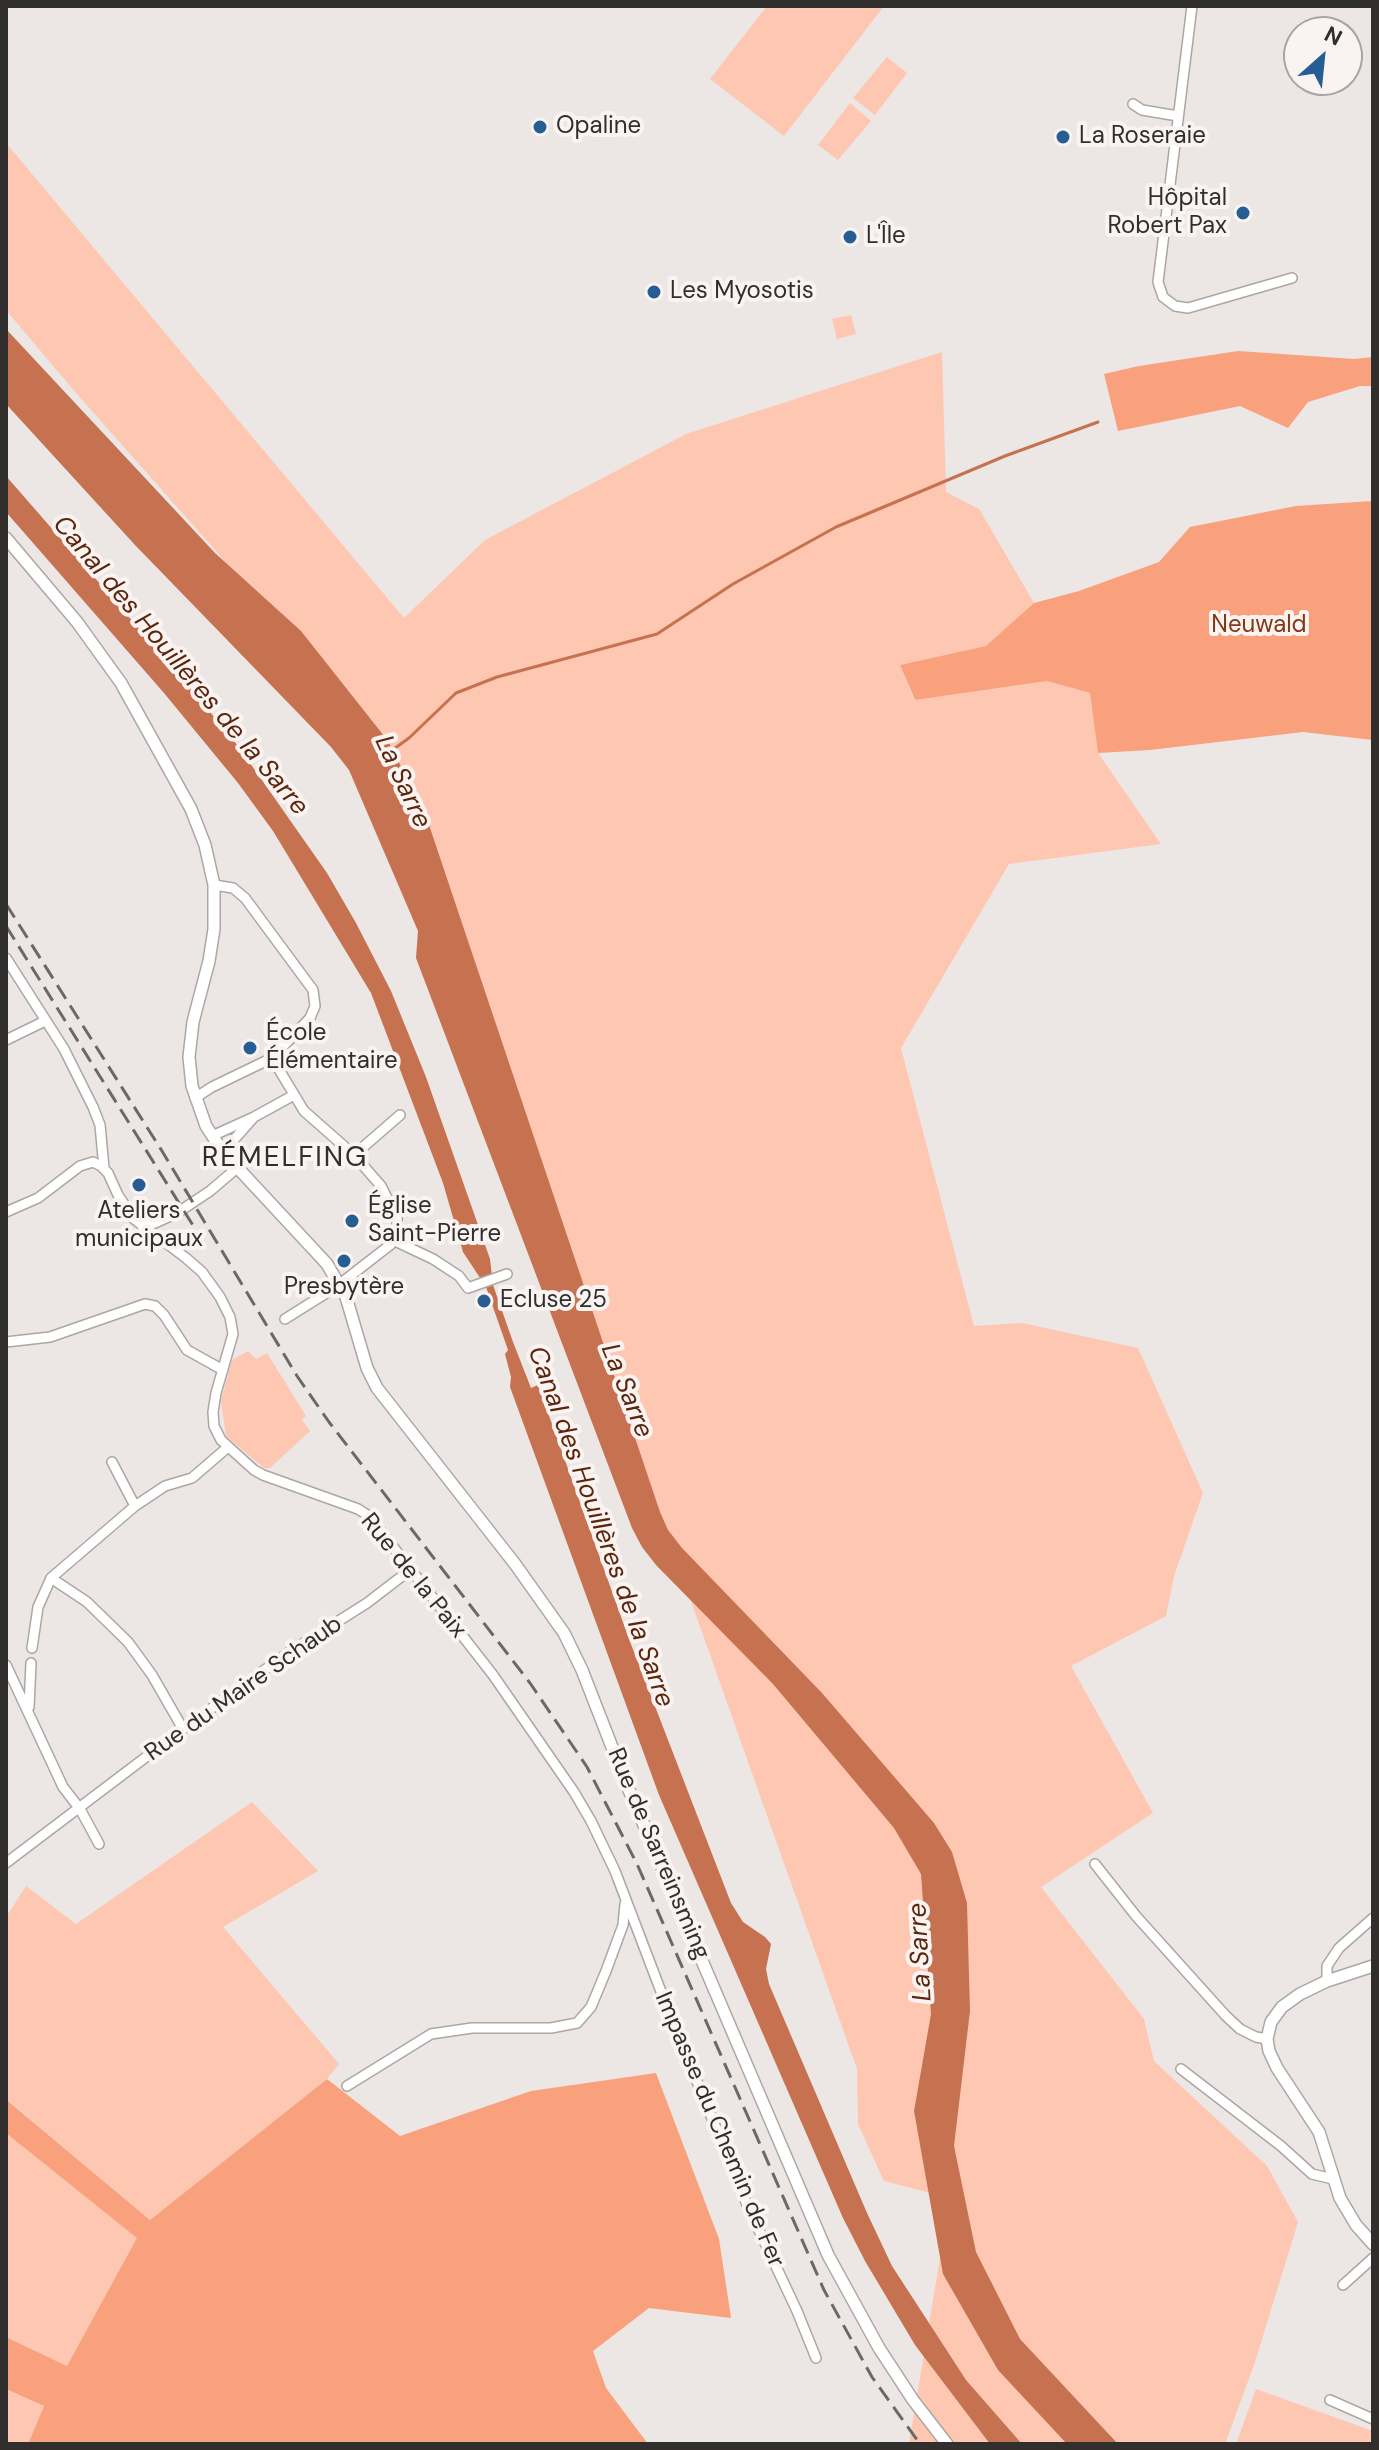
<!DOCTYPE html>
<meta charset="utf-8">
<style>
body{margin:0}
#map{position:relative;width:1379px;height:2450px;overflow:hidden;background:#ece6e4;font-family:"DM Sans",sans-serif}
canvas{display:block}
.frame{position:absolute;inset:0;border:8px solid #312f2e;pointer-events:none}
.north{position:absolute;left:1283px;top:16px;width:80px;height:80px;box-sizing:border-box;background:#f9f4f2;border:2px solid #a9a5a4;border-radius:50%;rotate:27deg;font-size:22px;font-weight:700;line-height:32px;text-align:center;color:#312f2e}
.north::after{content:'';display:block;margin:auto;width:28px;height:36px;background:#275d95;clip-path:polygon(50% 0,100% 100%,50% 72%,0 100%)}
</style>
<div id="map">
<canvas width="1379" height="2450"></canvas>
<div class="frame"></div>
<div class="north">N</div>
</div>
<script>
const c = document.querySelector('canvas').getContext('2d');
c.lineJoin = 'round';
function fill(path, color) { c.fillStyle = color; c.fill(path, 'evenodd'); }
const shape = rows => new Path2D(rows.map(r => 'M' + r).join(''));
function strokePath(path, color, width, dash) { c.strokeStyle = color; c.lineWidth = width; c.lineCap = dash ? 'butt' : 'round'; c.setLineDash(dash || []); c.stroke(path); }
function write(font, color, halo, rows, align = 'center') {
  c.font = font + ' "DM Sans",sans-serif'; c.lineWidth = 8; c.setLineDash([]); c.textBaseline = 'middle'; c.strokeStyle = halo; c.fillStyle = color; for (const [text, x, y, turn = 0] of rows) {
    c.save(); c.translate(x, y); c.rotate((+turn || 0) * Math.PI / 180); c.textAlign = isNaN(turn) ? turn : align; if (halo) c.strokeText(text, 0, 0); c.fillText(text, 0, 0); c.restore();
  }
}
const green = shape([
 [767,6,884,6,784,136,710,79],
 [887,57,907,73,875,115,853,98],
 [850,103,871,121,838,160,818,145],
 [6,143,404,618,485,540,686,434,942,352,946,492,979,509,1034,603,987,646,900,665,914,700,1047,681,1090,693,1098,753,1161,844,1009,864,901,1048,974,1326,1022,1323,1138,1348,1203,1493,1174,1576,1166,1616,1071,1666,1153,1813,1041,1887,1144,2019,1154,2061,1267,2166,1298,2222,1254,2365,1225,2444,909,2444,950,2198,884,2181,858,2124,857,2069,626,1418,419,811,217,552,76,393,6,310],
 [851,315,856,334,837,339,832,319],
 [248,1351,256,1359,267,1353,306,1416,302,1420,310,1431,270,1468,264,1468,226,1436,221,1401,232,1360],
 [252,1802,318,1871,223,1927,339,2064,327,2079,150,2220,9,2101,6,2105,6,1917,26,1886,76,1924],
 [6,2133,138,2238,67,2366,6,2337],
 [6,2389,44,2406,28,2444,6,2444],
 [1256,2389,1373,2431,1373,2444,1236,2444]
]);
const forest = shape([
 [1238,351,1354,359,1373,357,1373,386,1360,386,1308,402,1288,428,1240,406,1118,431,1104,374,1139,366],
 [1373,501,1373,740,1303,732,1150,750,1098,753,1090,693,1047,681,915,700,900,665,986,646,1034,603,1079,591,1159,562,1190,527,1296,506],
 [656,2073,719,2239,731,2318,649,2308,593,2351,606,2388,648,2444,28,2444,44,2406,6,2389,6,2337,67,2366,137,2238,6,2133,8,2101,150,2220,327,2079,400,2136,531,2091]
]);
const water = shape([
 [6,329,215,553,301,631,388,741,426,816,660,1512,668,1530,682,1548,822,1693,934,1823,952,1852,967,1903,970,2011,954,2146,976,2252,1020,2339,1118,2444,1067,2444,998,2370,943,2274,914,2111,931,2014,921,1874,894,1828,773,1684,656,1565,642,1547,632,1528,416,958,418,931,349,770,331,747,135,545,6,404],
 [6,476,183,679,238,746,327,873,356,923,391,991,426,1077,490,1259,493,1285,513,1342,531,1388,538,1385,629,1639,731,1903,743,1922,765,1937,771,1944,766,1969,769,1984,867,2213,892,2266,966,2380,1022,2444,990,2444,915,2345,865,2261,843,2218,659,1795,510,1387,511,1377,505,1354,508,1350,486,1287,463,1252,443,1183,371,993,273,831,238,783,164,693,6,512]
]);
const stream = shape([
 [391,751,409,738,456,693,497,677,657,634,733,584,836,527,1005,456,1098,422]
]);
const minor = shape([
 [1192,6,1158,282,1163,297,1175,306,1188,308,1292,278],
 [1133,104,1142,110,1178,116],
 [6,958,64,1049,93,1107,100,1125,104,1168],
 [6,1040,45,1021],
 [272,1058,304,1111,354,1155,381,1186,397,1218,397,1237,390,1245,336,1287,285,1319],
 [195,1098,212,1087,272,1058,310,1018,315,1006,313,990,245,898,233,888,214,885],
 [254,1117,294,1095],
 [212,1136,254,1117,223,1152],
 [354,1155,400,1115],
 [93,1162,101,1166,108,1173,118,1195,134,1219,186,1258,202,1272,220,1297,230,1317,233,1334,216,1393,213,1412,214,1426,221,1440,254,1470,263,1475,358,1509,369,1516,493,1675,574,1792,591,1821,615,1871,668,2010,748,2207,797,2311,816,2358],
 [6,1212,38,1198,80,1166,93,1162],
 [142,1226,155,1223,177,1213,210,1191,237,1168],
 [395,1241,433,1259,459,1276,468,1288,507,1274],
 [6,1342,50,1337,145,1304,155,1306,164,1315,187,1350,223,1370],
 [112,1462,135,1506],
 [51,1578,87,1602,128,1642,152,1675,183,1729],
 [32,1648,38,1607,51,1578,135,1506,165,1486,192,1478,228,1447],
 [6,1665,63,1787,80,1809,99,1844],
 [29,1707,31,1663],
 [6,1863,183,1729,288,1653,367,1603,410,1570],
 [1095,1864,1136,1916,1226,2016,1240,2029,1256,2037,1267,2039],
 [1327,1981,1327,1966,1339,1948,1373,1918],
 [1181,2069,1281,2146,1312,2174,1333,2179],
 [347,2086,431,2034,472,2028,551,2028,577,2023,591,2007,606,1971,623,1925,625,1904],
 [1343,2285,1373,2258],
 [1330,2400,1373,2419]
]);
const tertiary = shape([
 [6,538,77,622,121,683,191,809,205,845,214,885,214,929,209,961,193,1022,189,1057,192,1086,206,1126,223,1152,327,1264,346,1297,367,1368,377,1388,515,1564,564,1633,582,1670,626,1783,828,2255,879,2348,913,2400,947,2444],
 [1373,1966,1327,1981,1300,1994,1282,2007,1271,2022,1267,2039,1269,2051,1277,2068,1319,2132,1340,2198,1356,2225,1373,2244]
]);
const rail = shape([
 [6,904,162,1151,297,1376,329,1422,530,1683,587,1767,637,1864,824,2290,872,2377,920,2444],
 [6,926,199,1235]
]);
const markers = [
 [540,127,8,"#275d95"],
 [1063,137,8,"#275d95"],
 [1243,213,8,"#275d95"],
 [850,237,8,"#275d95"],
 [654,292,8,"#275d95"],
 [250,1048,8,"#275d95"],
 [139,1185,8,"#275d95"],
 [352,1221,8,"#275d95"],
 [344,1261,8,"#275d95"],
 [484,1301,8,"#275d95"]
];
const poiNames = [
 ["Opaline",556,127],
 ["La Roseraie",1079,137],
 ["Hôpital",1227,199,"right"],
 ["Robert Pax",1227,227,"right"],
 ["L'Île",866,237],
 ["Les Myosotis",670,292],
 ["École",266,1034],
 ["Élémentaire",266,1062],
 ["Église",368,1207],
 ["Saint-Pierre",368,1235],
 ["Ateliers",139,1212,"center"],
 ["municipaux",139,1240,"center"],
 ["Presbytère",344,1288,"center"],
 ["Ecluse 25",500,1301]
];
const parkNames = [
 ["Neuwald",1259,626]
];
const streetNames = [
 ["Rue de la Paix",413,1576,51],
 ["Rue du Maire Schaub",244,1689,-35],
 ["Rue de Sarreinsming",658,1854,67],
 ["Impasse du Chemin de Fer",719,2130,67]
];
const waterNames = [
 ["Canal des Houillères de la Sarre",180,666,50],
 ["La Sarre",402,782,65],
 ["La Sarre",626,1391,68],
 ["Canal des Houillères de la Sarre",600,1527,70],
 ["La Sarre",921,1952,-93]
];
const quarterNames = [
 ["RÉMELFING",285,1159]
];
fill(green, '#fec7b2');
fill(forest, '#f9a07d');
fill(water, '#c67250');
strokePath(stream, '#c67250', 3);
strokePath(minor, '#aca7a5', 12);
strokePath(tertiary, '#aca7a5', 14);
strokePath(minor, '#fff', 9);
strokePath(tertiary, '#fff', 11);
strokePath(rail, '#6b6866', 3, [16, 8]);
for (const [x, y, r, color] of markers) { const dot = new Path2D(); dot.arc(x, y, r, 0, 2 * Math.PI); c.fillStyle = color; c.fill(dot); strokePath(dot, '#f9f4f2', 3); }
write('24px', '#312f2e', '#f9f4f2', poiNames, 'left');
write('24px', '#853612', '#f9f4f2', parkNames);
write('24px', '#312f2e', '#f9f4f2', streetNames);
write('italic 26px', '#5c250c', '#f9f4f2', waterNames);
c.letterSpacing = '2px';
write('28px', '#312f2e', '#f9f4f2', quarterNames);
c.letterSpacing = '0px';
</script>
